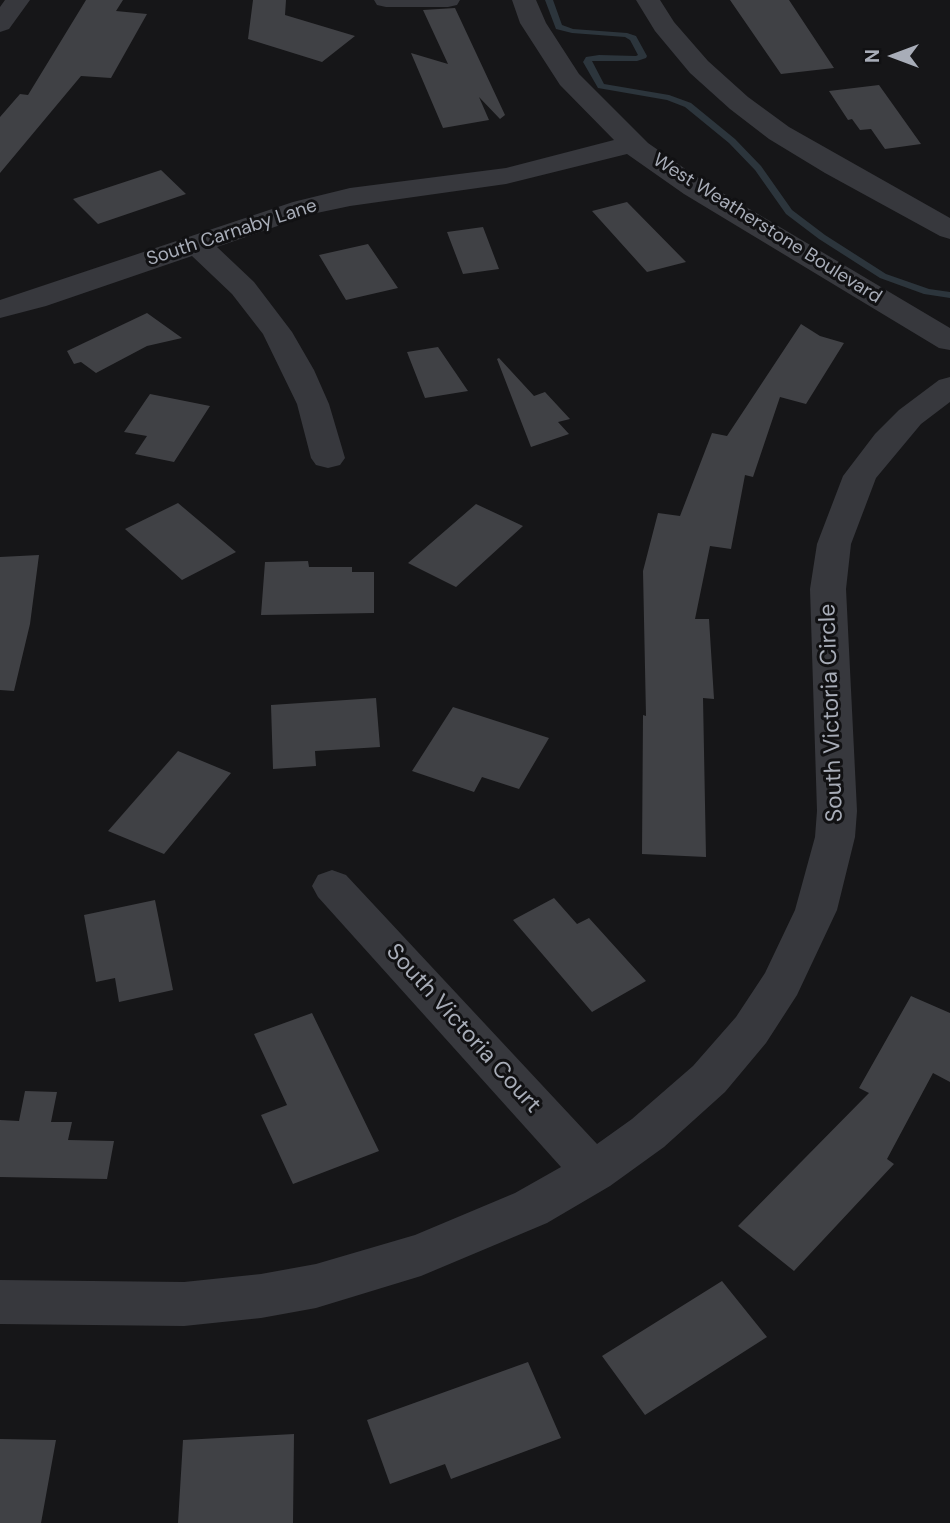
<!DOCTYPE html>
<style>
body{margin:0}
#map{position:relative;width:950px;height:1523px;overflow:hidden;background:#161618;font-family:"DM Sans",sans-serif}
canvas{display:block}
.north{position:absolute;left:859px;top:21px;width:70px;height:70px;-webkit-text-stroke:5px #111113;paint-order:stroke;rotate:270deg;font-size:19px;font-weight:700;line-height:28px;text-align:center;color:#a8adb8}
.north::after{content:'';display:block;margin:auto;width:24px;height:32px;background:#a8adb8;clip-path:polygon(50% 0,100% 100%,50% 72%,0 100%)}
</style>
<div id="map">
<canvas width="950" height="1523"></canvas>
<div class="north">N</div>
</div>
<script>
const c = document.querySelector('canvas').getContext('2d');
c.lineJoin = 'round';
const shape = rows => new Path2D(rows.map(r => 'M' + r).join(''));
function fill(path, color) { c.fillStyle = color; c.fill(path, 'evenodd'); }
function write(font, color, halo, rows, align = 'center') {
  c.font = font + ' "DM Sans",sans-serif'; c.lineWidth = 6; c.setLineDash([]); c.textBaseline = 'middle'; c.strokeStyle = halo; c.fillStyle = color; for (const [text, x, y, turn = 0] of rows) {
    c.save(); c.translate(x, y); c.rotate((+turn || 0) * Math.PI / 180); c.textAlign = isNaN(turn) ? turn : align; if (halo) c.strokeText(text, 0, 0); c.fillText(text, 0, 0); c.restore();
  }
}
const stream = shape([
 [545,0,553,0,562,25,573,29,627,33,636,36,647,56,646,58,637,61,592,61,604,84,669,95,691,103,735,139,761,166,792,210,825,235,886,274,929,289,950,292,950,298,924,294,880,278,819,239,786,214,755,170,729,143,685,107,667,100,598,88,583,62,586,57,599,55,636,56,638,55,630,40,625,37,572,33,556,29,545,0]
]);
const building = shape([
 [86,0,123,0,116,11,147,14,111,78,81,76,0,173,0,117,20,94,28,95],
 [253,0,286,0,285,15,355,36,322,62,248,39],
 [730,0,789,0,834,68,781,74],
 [455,8,505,115,500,119,479,97,489,120,443,128,411,53,448,64,423,10],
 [879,85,921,144,885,149,871,129,860,130,852,119,848,120,829,91],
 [161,170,186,194,98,224,73,199],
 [627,202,686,262,647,272,592,211],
 [483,227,499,269,463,274,447,232],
 [368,244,398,288,346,300,319,255],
 [147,313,182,338,147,346,96,373,81,362,74,364,67,351],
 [801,324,820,336,844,343,806,404,780,397,753,477,745,475,731,549,710,546,695,619,709,619,714,699,703,698,706,857,642,854,643,715,646,716,643,571,658,513,680,516,712,433,727,436],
 [438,347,468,391,425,398,407,352],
 [499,358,534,396,545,392,570,419,558,422,569,434,531,447,497,359],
 [150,394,210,406,174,462,135,454,147,436,124,432],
 [178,503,236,552,182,580,125,529],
 [476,504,523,526,456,587,408,563],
 [39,555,30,624,14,691,0,690,0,557],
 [308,561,309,567,352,567,352,572,374,572,374,613,261,615,265,562],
 [376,698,380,747,315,751,316,766,273,769,271,705],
 [453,707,549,738,519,789,482,777,474,792,412,771],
 [178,751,231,773,164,854,108,831],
 [554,898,577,924,589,918,646,981,592,1012,513,920],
 [155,900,173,990,119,1002,115,978,96,982,84,915],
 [911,996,950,1013,950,1082,933,1073,887,1159,894,1164,794,1271,738,1226,869,1093,859,1088],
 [312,1013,379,1151,293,1184,261,1115,287,1105,254,1034],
 [25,1091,57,1092,51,1122,72,1122,68,1140,114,1141,107,1179,0,1177,0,1120,19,1121],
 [722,1281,767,1337,645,1415,602,1356],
 [528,1362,561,1438,451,1479,445,1464,390,1484,367,1420],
 [294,1434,293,1523,178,1523,183,1440],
 [0,1439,56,1440,41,1523,0,1523]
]);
const minor = shape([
 [5,0,30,0,9,29,0,32,0,7,5,0],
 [374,0,460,0,457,5,448,7,386,7,377,5,374,0],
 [512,0,536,0,546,23,579,74,648,143,704,182,950,328,950,350,939,348,684,194,627,154,506,184,350,206,312,214,217,247,254,282,292,332,314,370,329,404,345,458,340,465,328,468,316,465,311,458,297,404,263,334,232,294,192,256,46,306,0,318,0,300,293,202,350,188,506,168,614,140,560,85,520,23,512,0],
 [636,0,660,0,674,22,708,61,748,97,789,127,950,218,950,239,940,236,825,173,769,139,730,109,690,73,655,31,636,0],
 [950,377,950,402,921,424,876,478,851,544,846,589,857,811,855,837,837,910,797,995,766,1043,725,1092,664,1147,610,1186,547,1223,421,1276,316,1308,261,1318,184,1326,0,1324,0,1280,184,1282,261,1274,316,1264,415,1235,515,1193,561,1167,318,897,312,886,318,875,332,870,346,875,597,1144,632,1119,693,1066,736,1017,765,973,795,910,815,837,817,811,810,589,817,544,843,476,875,434,899,410,939,380,950,377]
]);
const farStreetnames = [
 ["West Weatherstone Boulevard",767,229,32],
 ["South Carnaby Lane",232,233,-18]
];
const streetNames = [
 ["South Victoria Circle",832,713,-92],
 ["South Victoria Court",463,1029,48]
];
fill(stream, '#2c353c');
fill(building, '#404145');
fill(minor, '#37383d');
write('19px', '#a8adb8', '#111113', farStreetnames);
write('23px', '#a8adb8', '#111113', streetNames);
</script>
